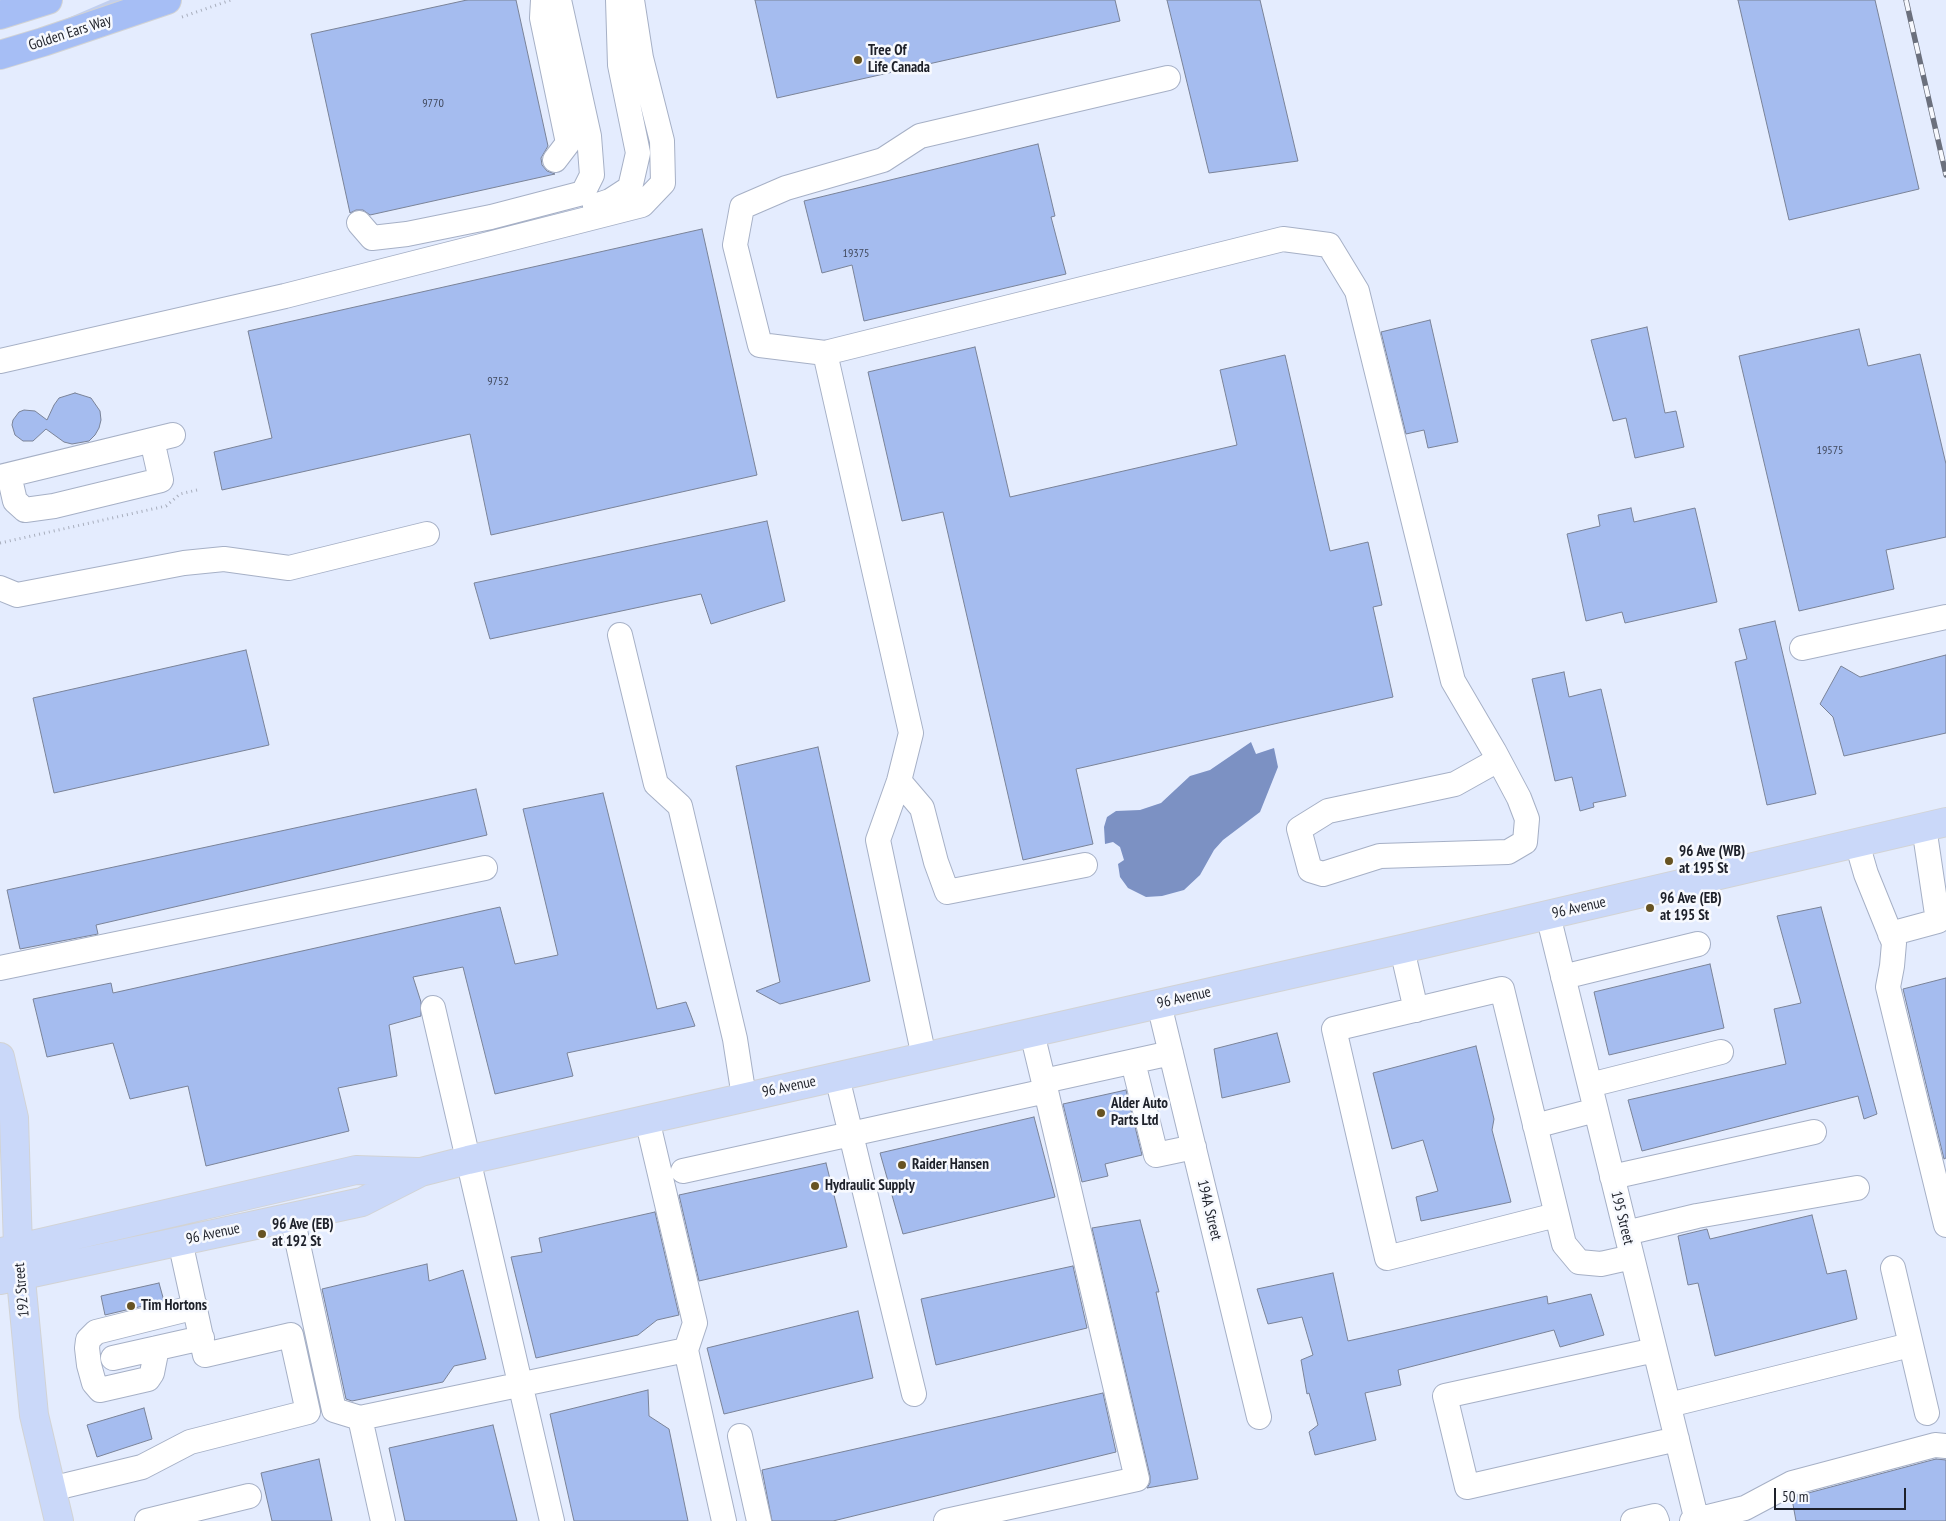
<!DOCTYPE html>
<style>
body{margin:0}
#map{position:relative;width:1946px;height:1521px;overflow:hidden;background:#e4ecfe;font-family:"PT Sans Narrow",sans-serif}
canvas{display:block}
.scale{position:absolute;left:1774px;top:1488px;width:132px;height:22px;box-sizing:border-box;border:2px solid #1e212a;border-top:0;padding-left:6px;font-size:15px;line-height:18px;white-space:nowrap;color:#1e212a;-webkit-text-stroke:4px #f7f9fe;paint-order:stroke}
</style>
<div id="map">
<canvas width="1946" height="1521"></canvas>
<div class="scale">50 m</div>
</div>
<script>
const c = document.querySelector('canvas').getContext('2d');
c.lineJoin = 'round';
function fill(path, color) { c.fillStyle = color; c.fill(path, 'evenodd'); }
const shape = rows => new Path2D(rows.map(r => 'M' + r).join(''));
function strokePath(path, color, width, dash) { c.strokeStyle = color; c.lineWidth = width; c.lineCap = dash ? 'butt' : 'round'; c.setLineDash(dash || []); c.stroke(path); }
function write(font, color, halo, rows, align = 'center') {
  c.font = font + ' "PT Sans Narrow",sans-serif'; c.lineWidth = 5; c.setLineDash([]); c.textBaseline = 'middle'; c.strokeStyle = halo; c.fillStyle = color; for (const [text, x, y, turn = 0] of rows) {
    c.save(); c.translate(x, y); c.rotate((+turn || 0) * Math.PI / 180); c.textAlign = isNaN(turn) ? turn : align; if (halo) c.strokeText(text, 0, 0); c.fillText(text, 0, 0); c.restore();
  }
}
const green = shape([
 [110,0,133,0,55,27,54,24]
]);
const water = shape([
 [1251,742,1256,754,1274,748,1278,767,1260,812,1223,840,1214,850,1200,875,1184,890,1162,896,1146,897,1128,888,1120,877,1118,864,1124,860,1120,847,1113,842,1105,844,1104,827,1107,817,1116,811,1140,810,1161,803,1190,776,1210,770]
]);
const building = shape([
 [467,0,516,0,548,146,541,158,542,165,547,171,555,174,370,215,363,210,356,210,350,213,311,34,467,0],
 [755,0,1115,0,1120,21,777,98,755,0],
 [1167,0,1260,0,1298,161,1209,173,1167,0],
 [1738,0,1875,0,1919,189,1789,220,1738,0],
 [1038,144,1055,216,1051,217,1066,274,864,321,852,265,822,273,804,201,1038,144],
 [702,229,757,475,491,535,470,434,222,490,214,452,272,438,248,331,702,229],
 [1430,320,1458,442,1428,448,1424,430,1406,434,1381,332,1430,320],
 [1647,327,1665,413,1676,411,1684,447,1635,458,1626,418,1613,421,1591,340,1647,327],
 [1859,329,1868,366,1920,354,1946,464,1946,537,1886,550,1894,589,1799,611,1739,356,1859,329],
 [975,347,1010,497,1237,445,1220,370,1285,355,1330,551,1368,542,1382,605,1373,607,1393,697,1076,769,1093,844,1023,860,943,512,902,521,868,372,975,347],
 [75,393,91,398,100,411,101,420,99,428,95,435,89,441,72,444,64,442,46,429,33,441,23,441,15,435,12,425,13,420,19,412,24,410,35,411,47,420,54,405,59,398,75,393],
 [1631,508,1634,522,1695,508,1717,602,1625,623,1622,612,1586,621,1567,534,1600,526,1598,515,1631,508],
 [767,521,785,601,711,624,701,594,490,639,474,583,767,521],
 [1775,621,1816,794,1767,805,1735,662,1747,659,1739,629,1775,621],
 [246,650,269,745,54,793,33,698,246,650],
 [1946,655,1946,733,1844,756,1833,717,1820,704,1841,666,1860,677,1946,655],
 [1564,672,1569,697,1601,689,1626,796,1593,803,1594,807,1580,811,1572,777,1555,781,1532,679,1564,672],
 [818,747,870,981,780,1004,756,991,780,982,736,766,818,747],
 [476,789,487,835,96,925,98,934,20,949,7,890,476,789],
 [603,793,657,1009,686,1002,695,1026,567,1053,573,1076,495,1094,463,967,413,977,421,1002,421,1016,389,1025,397,1076,338,1088,349,1131,206,1166,188,1086,130,1099,113,1043,47,1057,33,999,111,983,113,993,500,907,515,964,558,955,523,809,603,793],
 [1821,907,1877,1114,1864,1119,1858,1096,1642,1151,1628,1100,1786,1064,1774,1009,1801,1003,1777,916,1821,907],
 [1710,964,1724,1028,1609,1055,1594,992,1710,964],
 [1946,978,1946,1158,1944,1159,1903,989,1946,978],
 [1277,1033,1290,1082,1222,1098,1214,1049,1277,1033],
 [1476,1046,1494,1119,1492,1130,1511,1202,1421,1221,1416,1197,1438,1191,1423,1140,1392,1149,1373,1073,1476,1046],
 [1126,1090,1142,1155,1105,1164,1108,1176,1082,1182,1063,1104,1126,1090],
 [1034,1117,1055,1197,903,1234,880,1153,1034,1117],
 [826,1163,847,1247,699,1281,679,1195,826,1163],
 [655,1212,679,1315,657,1320,638,1335,536,1358,511,1257,542,1252,539,1238,655,1212],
 [1812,1215,1827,1274,1846,1270,1857,1319,1715,1356,1698,1283,1688,1285,1678,1236,1707,1229,1710,1239,1812,1215],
 [1140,1220,1159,1292,1156,1292,1198,1479,1147,1488,1150,1483,1150,1476,1092,1228,1140,1220],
 [427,1264,429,1281,463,1270,486,1359,454,1366,443,1382,352,1401,346,1399,322,1289,427,1264],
 [1073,1266,1087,1328,936,1365,921,1299,1073,1266],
 [1333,1273,1348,1341,1547,1296,1548,1304,1591,1294,1604,1335,1560,1347,1554,1330,1398,1370,1401,1385,1365,1393,1376,1440,1315,1455,1309,1432,1318,1425,1309,1393,1307,1394,1301,1360,1313,1355,1302,1317,1268,1324,1257,1289,1333,1273],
 [159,1283,164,1301,105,1315,101,1296,159,1283],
 [858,1311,873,1378,724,1414,707,1348,858,1311],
 [648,1390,649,1416,669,1429,688,1521,574,1521,550,1414,648,1390],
 [1103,1393,1116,1452,833,1521,772,1521,762,1470,1103,1393],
 [144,1408,152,1439,97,1457,87,1425,144,1408],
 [493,1425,517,1521,405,1521,389,1448,493,1425],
 [319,1459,332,1521,272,1521,261,1473,319,1459],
 [1936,1459,1946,1460,1946,1521,1796,1521,1792,1499,1797,1496,1936,1459]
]);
const path = shape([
 [182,17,231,0],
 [0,543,166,506,180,494,197,490]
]);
const minor = shape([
 [543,0,542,18,568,143,555,160],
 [595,206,610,201,630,188,638,153,620,65,618,0],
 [359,223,372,238,407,234,491,217,583,193,592,175,589,136,559,0],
 [825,353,1283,239,1329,245,1357,291,1453,681,1494,751,1519,798,1527,819,1525,842,1508,852,1380,856,1323,874,1310,870,1299,829,1328,811,1455,784,1498,760],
 [0,361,285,296,642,205,663,183,662,141,641,58,632,0],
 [9,475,15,501,25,510,54,506,161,480,152,440],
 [0,477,173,435],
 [0,588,17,595,184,563,224,559,289,568,427,534],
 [620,635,656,784,680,806,735,1039,744,1097],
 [1802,648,1946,617],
 [899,781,922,808,936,862,947,892,1085,865],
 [1857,843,1866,874,1894,943,1892,966,1888,987,1946,1225],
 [1548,915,1697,1521],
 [1890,934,1938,921,1924,827],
 [1402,949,1416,1010],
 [0,968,485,868],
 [1563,977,1698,944],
 [1159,1004,1259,1417],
 [433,1008,552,1521],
 [924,1057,878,840,899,781,911,733,825,353,760,345,735,245,742,207,786,188,883,160,920,136,1168,78],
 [1133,1062,1156,1155,1194,1147],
 [837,1077,914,1394],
 [1044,1081,1171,1053],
 [1590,1085,1721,1052],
 [647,1119,695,1323,686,1350],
 [1535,1126,1596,1110],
 [683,1171,1046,1091,1032,1033],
 [1612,1177,1814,1132],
 [1556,1215,1387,1258,1334,1029,1502,989,1564,1244,1579,1262,1601,1264,1632,1257],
 [292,1217,334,1410,360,1418],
 [1626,1233,1697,1216,1857,1188],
 [1893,1268,1927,1413],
 [157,1348,152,1373,148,1379,100,1390,94,1383,89,1365,87,1348,88,1340,96,1332,196,1307],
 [1655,1350,1445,1396,1467,1487,1677,1439],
 [113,1358,202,1338],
 [1669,1405,1910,1345],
 [740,1436,759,1521],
 [51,1489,142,1467,190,1442,308,1412,291,1335,205,1355,180,1241],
 [147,1521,249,1496],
 [383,1521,360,1418,686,1350,724,1521],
 [946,1521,1137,1479,1046,1091],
 [1633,1521,1655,1516,1657,1521],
 [1692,1521,1745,1508,1792,1483,1935,1445,1946,1446]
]);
const major = shape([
 [0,1057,14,1118,18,1248,34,1415,59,1521],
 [2,1252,356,1170,417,1172],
 [0,1280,362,1202,421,1172,468,1160,1402,949,1946,822]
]);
const highway = shape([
 [0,15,48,0],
 [0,55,43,42,167,0]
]);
const rail = shape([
 [1906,0,1946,175]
]);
const markers = [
 [858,60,5,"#675322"],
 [1669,861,5,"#675322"],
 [1650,908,5,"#675322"],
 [1101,1113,5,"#675322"],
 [902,1165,5,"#675322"],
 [815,1186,5,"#675322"],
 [262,1234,5,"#675322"],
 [131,1306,5,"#675322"]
];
const numberNames = [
 ["9770",433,104],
 ["19375",856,254],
 ["9752",498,382],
 ["19575",1830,451]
];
const streetNames = [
 ["Golden Ears Way",70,33,-18],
 ["96 Avenue",1579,908,-13],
 ["96 Avenue",1184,998,-13],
 ["96 Avenue",789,1087,-12],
 ["194A Street",1209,1210,76],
 ["195 Street",1622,1218,76],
 ["96 Avenue",213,1234,-12],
 ["192 Street",22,1290,-95]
];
const poiNames = [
 ["Tree Of",868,51],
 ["Life Canada",868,68],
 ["96 Ave (WB)",1679,852],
 ["at 195 St",1679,869],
 ["96 Ave (EB)",1660,899],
 ["at 195 St",1660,916],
 ["Alder Auto",1111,1104],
 ["Parts Ltd",1111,1121],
 ["Raider Hansen",912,1165],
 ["Hydraulic Supply",825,1186],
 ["96 Ave (EB)",272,1225],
 ["at 192 St",272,1242],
 ["Tim Hortons",141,1306]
];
fill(green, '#c1cff0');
fill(water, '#7c91c3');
fill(building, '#a5bcef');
strokePath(building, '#7a8398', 1);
strokePath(minor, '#a6b0c6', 26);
strokePath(major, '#d2d3d4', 30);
strokePath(highway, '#d2d3d4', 30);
strokePath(path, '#a8aebd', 3, [1, 4]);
strokePath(minor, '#fff', 24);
strokePath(major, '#cad8f9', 28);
strokePath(highway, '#a6bef5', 28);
strokePath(rail, '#6b707d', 5.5);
strokePath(rail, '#f7f9fe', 4, [11]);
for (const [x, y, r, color] of markers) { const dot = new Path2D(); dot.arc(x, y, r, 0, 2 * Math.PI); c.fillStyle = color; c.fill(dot); strokePath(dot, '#f7f9fe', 2); }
write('12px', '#40485b', null, numberNames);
write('15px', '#1e212a', '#f7f9fe', streetNames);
write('bold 15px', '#1e212a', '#f7f9fe', poiNames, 'left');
</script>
